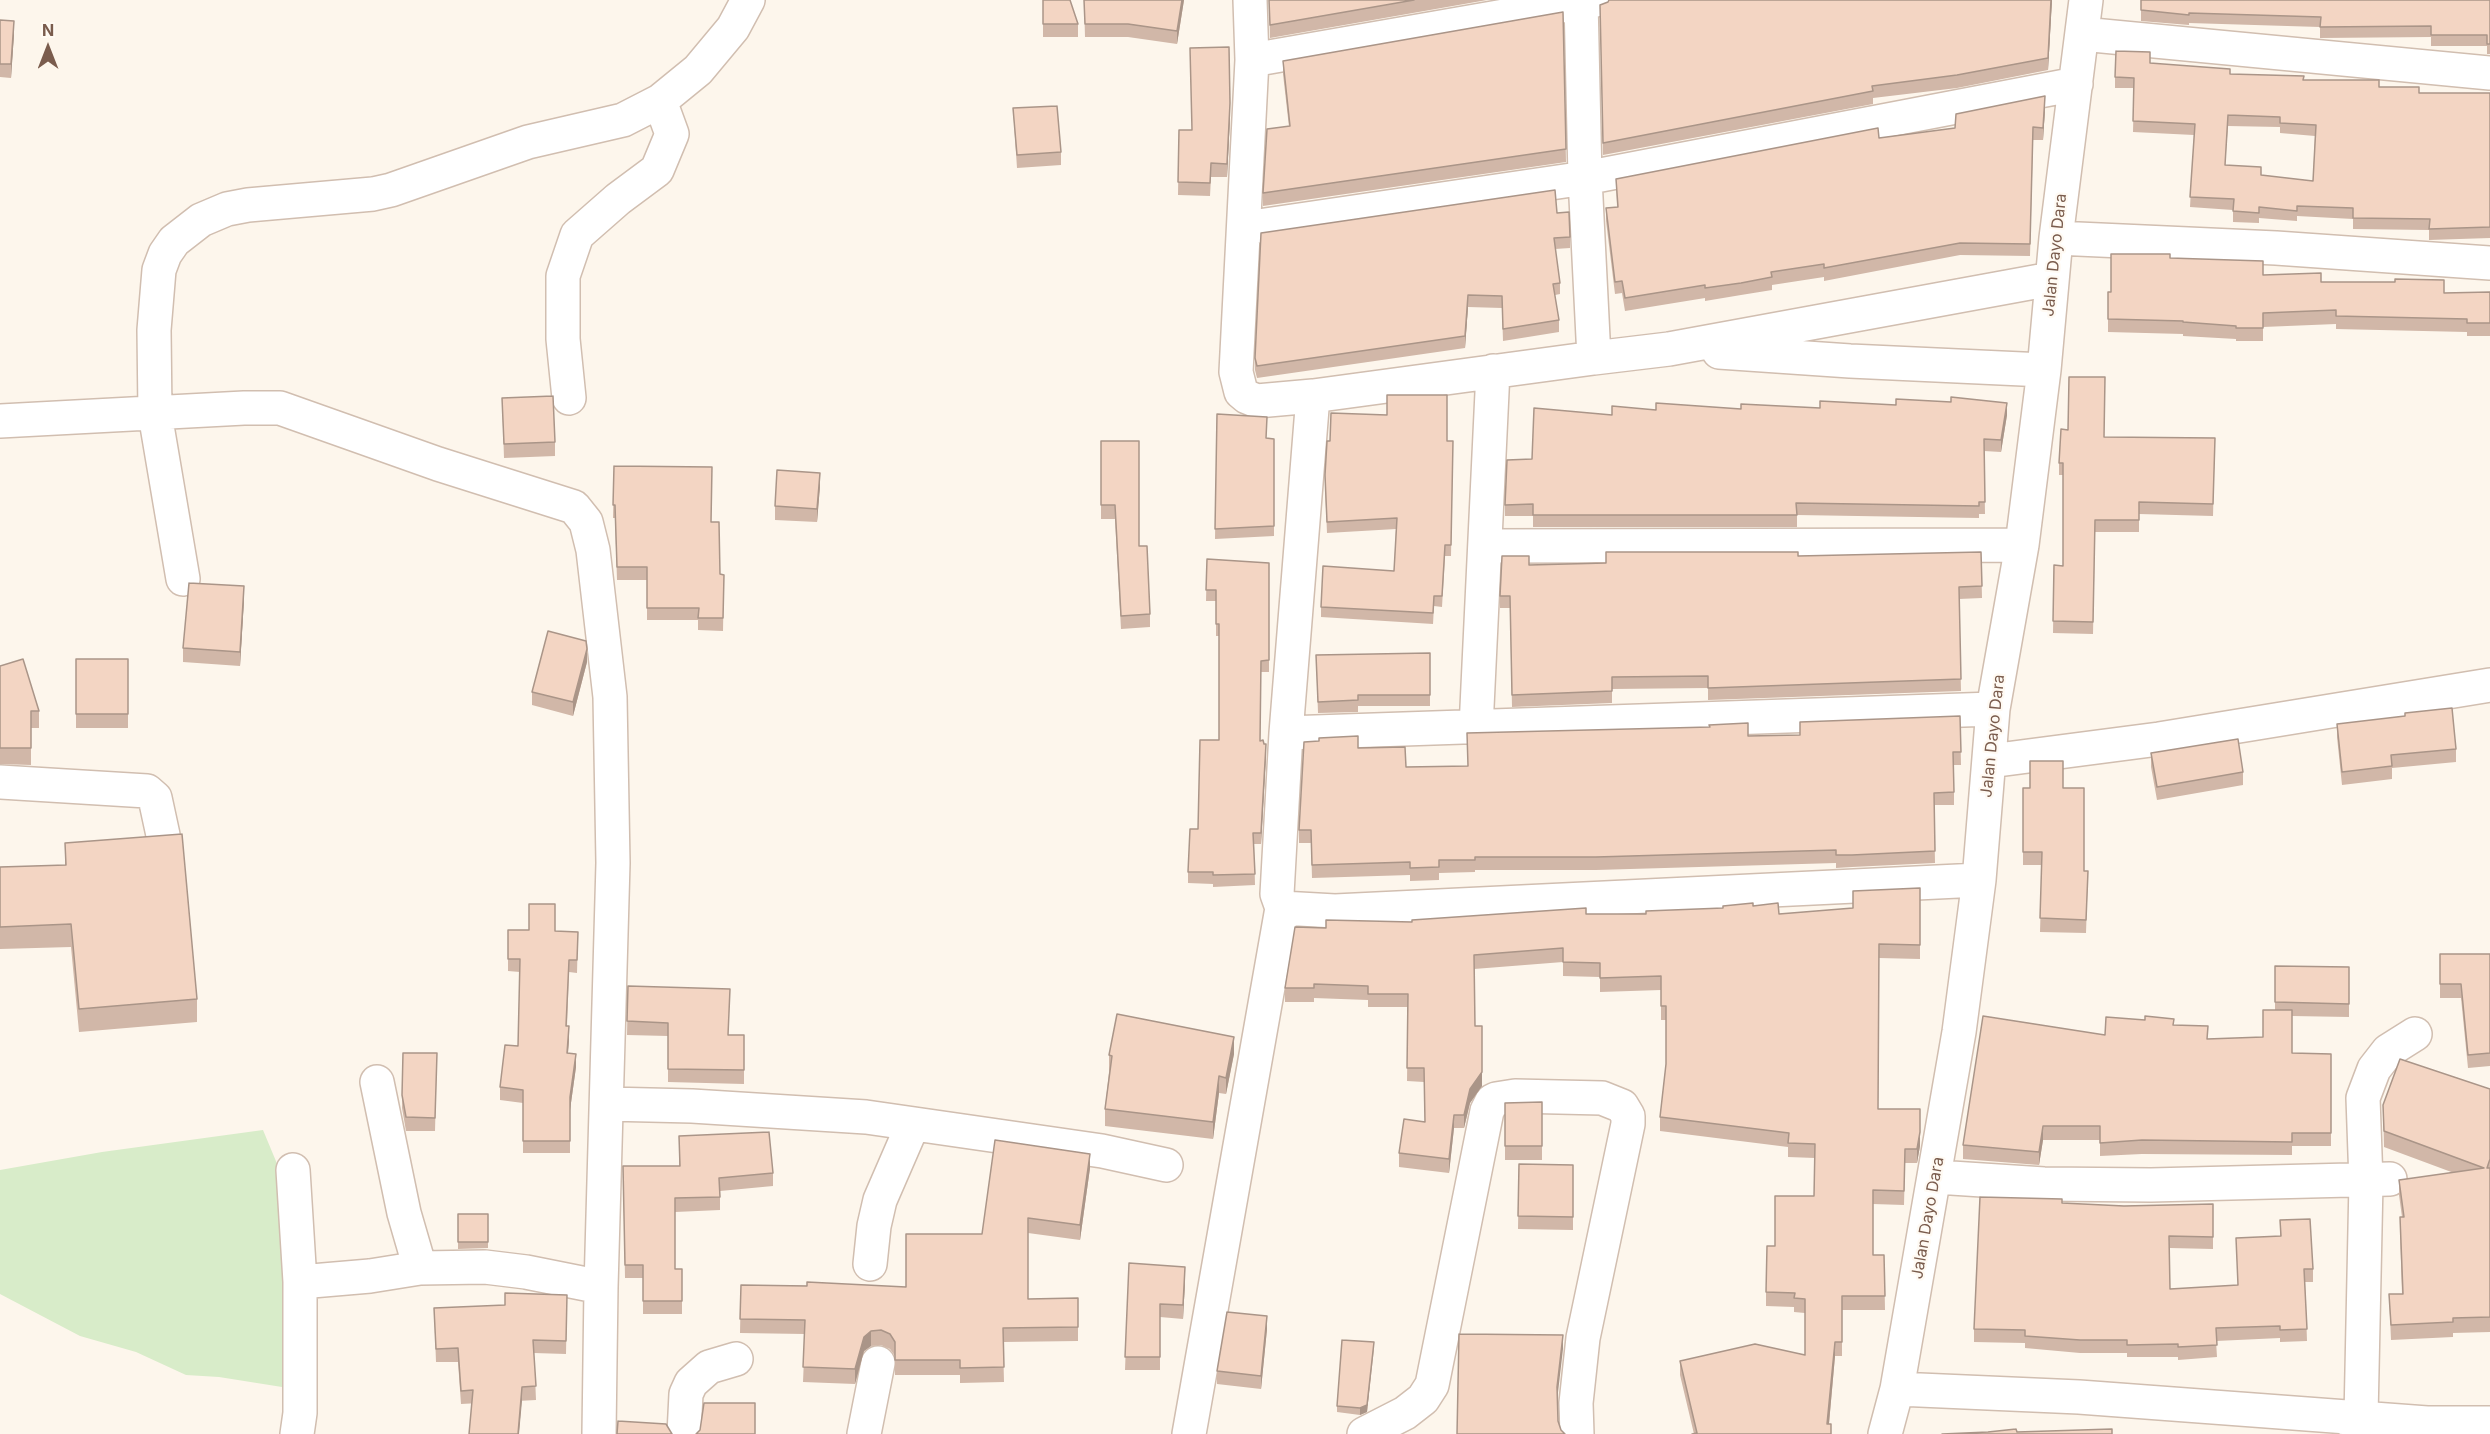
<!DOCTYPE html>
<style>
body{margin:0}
#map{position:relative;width:2490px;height:1434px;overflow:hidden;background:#fdf6ec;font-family:Inter,sans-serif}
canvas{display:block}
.north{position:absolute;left:18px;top:18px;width:60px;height:60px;-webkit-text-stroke:4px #fffaf3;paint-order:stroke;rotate:0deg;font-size:16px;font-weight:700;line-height:24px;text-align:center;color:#7a5c4d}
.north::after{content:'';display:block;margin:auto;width:21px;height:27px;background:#7a5c4d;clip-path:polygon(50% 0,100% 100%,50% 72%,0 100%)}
</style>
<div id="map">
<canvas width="2490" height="1434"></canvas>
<div class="north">N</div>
</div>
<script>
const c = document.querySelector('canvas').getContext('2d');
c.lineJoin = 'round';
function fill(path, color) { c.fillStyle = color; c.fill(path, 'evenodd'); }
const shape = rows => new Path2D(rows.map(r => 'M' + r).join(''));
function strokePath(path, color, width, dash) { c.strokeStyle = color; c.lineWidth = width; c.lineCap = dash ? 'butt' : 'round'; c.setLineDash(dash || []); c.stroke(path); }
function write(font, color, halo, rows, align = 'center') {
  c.font = font + ' Inter,sans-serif'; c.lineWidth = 4.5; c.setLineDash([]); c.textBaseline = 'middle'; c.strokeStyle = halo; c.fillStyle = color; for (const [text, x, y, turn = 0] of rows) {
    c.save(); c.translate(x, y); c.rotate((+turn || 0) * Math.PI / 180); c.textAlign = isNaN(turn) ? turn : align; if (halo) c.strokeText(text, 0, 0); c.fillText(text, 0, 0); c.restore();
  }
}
const green = shape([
 [263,1130,298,1214,302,1358,282,1387,219,1377,186,1375,136,1352,80,1336,0,1294,0,1170,102,1152]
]);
const minor = shape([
 [1250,0,1252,60,1236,372,1241,392,1247,397,1257,401,1313,396,1594,358],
 [1581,0,1585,178,1594,358,1669,349,2051,279],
 [2082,34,2490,73],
 [1252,60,1596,0],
 [1245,228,1585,178,2076,84],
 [2056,238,2276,248,2490,263],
 [1719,352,1850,361,2044,370],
 [1313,396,1286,733,1277,894,1282,908,1335,911,1979,880],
 [569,398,563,339,563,276,577,235,618,199,657,170,672,134,660,101],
 [0,421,244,408,280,408,438,464,574,507,586,522,593,550,610,697,613,863,601,1287,599,1434],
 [1485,546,2022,545],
 [183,579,155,414,154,330,159,270,165,254,174,241,201,220,227,209,248,205,373,194,391,190,528,142,623,120,660,101,698,70,733,28,748,0],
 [1476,728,1493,371],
 [1286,733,1993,709],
 [1990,761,2159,739,2490,685],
 [0,782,147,791,155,798,163,835],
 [377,1082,404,1213,420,1268,485,1267,526,1272,601,1287],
 [607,1104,692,1106,866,1117,1102,1151,1166,1165],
 [293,1170,300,1282],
 [1936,1177,2044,1184,2151,1185,2390,1179],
 [870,1264,874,1226,880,1200,913,1124],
 [1897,1389,2079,1397,2427,1423,2490,1423],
 [297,1434,300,1413,300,1282,370,1276,420,1268],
 [684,1434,686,1394,691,1383,709,1367,736,1359],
 [864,1434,878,1363],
 [1189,1434,1282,908],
 [1364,1434,1405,1413,1423,1399,1432,1385,1487,1111,1492,1101,1496,1099,1515,1096,1602,1098,1622,1106,1628,1116,1628,1124,1583,1338,1576,1403,1577,1434],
 [1885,1434,1897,1389,1959,1032,1979,880,1993,709,2022,545,2044,370,2056,238,2086,0],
 [2356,1434,2361,1417,2366,1182,2363,1098,2374,1069,2388,1051,2415,1034]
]);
const wall = shape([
 [1043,0,1078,24,1078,37,1043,37],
 [1084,0,1184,0,1177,44,1128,37,1085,37],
 [1269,0,1487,0,1270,38],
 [2052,0,2048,70,1957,88,1873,98,1873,104,1603,155,1600,5,1608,2],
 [2141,0,2490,0,2490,54,2487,54,2487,46,2431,46,2431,37,2320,38,2320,27,2189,23,2189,25,2141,21],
 [1563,12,1566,162,1263,206,1263,193,1289,127,1283,74,1283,61],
 [0,20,14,34,11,78,0,77],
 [2150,63,2230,74,2379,87,2419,93,2490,93,2490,238,2429,240,2429,230,2353,229,2353,219,2297,216,2297,221,2259,218,2259,223,2233,222,2233,210,2190,207,2194,135,2133,132,2134,88,2115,88,2115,77],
 [2228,126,2280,127,2280,133,2315,136,2313,181,2261,175,2225,165],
 [1013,108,1061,152,1061,165,1017,168],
 [2045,109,2043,140,2033,140,2030,256,1960,255,1824,281,1824,277,1772,285,1772,290,1741,295,1705,301,1705,298,1625,311,1622,293,1615,294,1606,221,1606,208,1617,207,1616,179,1879,138,1955,128],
 [1230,117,1227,177,1211,177,1210,196,1178,195,1179,130,1192,130],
 [1557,213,1570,237,1570,248,1555,249,1560,283,1560,294,1555,295,1559,320,1559,332,1503,341,1502,308,1468,307,1465,348,1257,378,1255,370,1255,358],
 [2170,258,2263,275,2321,282,2444,293,2490,292,2490,336,2467,336,2467,332,2336,329,2336,324,2263,327,2263,341,2236,341,2236,339,2183,336,2183,334,2108,332,2108,292,2111,292],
 [502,398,555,442,555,456,504,458],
 [1820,408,2007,415,2001,452,1984,451,1985,514,1979,514,1979,518,1797,515,1797,527,1533,527,1533,516,1505,516,1505,505,1532,459,1612,415,1656,410],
 [1217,414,1267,427,1266,438,1274,439,1274,536,1215,539],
 [1387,415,1447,441,1453,441,1451,556,1445,556,1442,607,1434,606,1433,624,1321,617,1321,607,1394,571,1396,529,1327,533,1325,486,1325,475,1330,441],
 [2104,437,2215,438,2213,516,2139,514,2139,532,2095,532,2093,634,2053,633,2054,565,2063,566,2063,475,2059,475,2059,463],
 [1101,441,1139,546,1150,614,1150,627,1121,629,1115,519,1101,519],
 [614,466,712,522,720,574,724,575,723,631,698,630,698,620,647,620,647,580,617,580,615,518,613,518],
 [820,486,817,522,775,520,775,506],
 [1981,552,1982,598,1959,599,1961,691,1708,700,1708,688,1612,689,1612,703,1512,707,1510,608,1500,608,1500,596,1529,565,1798,556],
 [1207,559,1269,563,1269,672,1261,672,1260,741,1266,755,1261,844,1254,844,1255,885,1213,887,1213,884,1188,883,1188,872,1219,740,1219,636,1216,636,1216,601,1206,601],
 [244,600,240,666,183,662,183,648],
 [1430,653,1430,706,1358,706,1358,712,1318,713,1316,655],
 [76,659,128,659,128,728,76,728],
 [587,662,573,716,532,705,532,692],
 [0,666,39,711,39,728,31,728,31,765,0,764],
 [1960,716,1961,765,1954,765,1954,805,1934,805,1935,863,1852,867,1836,868,1836,863,1596,870,1475,870,1475,872,1439,873,1439,880,1410,881,1410,875,1312,878,1311,843,1299,843,1299,830,1358,748,1406,767,1468,766,1748,736,1800,735],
 [2337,724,2456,749,2456,762,2392,768,2392,779,2342,785,2337,737],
 [2151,753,2243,772,2243,785,2157,800,2151,767],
 [2023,788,2063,788,2084,871,2088,871,2086,933,2040,932,2042,865,2023,865],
 [65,843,197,999,197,1022,79,1032,71,947,0,949,0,867,65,865],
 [1920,888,1920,959,1879,958,1878,1109,1920,1146,1917,1163,1905,1163,1904,1205,1873,1204,1873,1255,1884,1255,1885,1310,1842,1310,1842,1356,1835,1356,1829,1424,1694,1434,1680,1375,1680,1361,1805,1355,1805,1313,1794,1312,1794,1307,1766,1306,1766,1292,1775,1246,1814,1196,1815,1158,1788,1157,1788,1147,1660,1131,1660,1117,1666,1064,1666,1020,1661,1020,1661,990,1600,992,1600,977,1563,976,1563,962,1474,969,1475,1026,1482,1086,1470,1103,1464,1128,1454,1128,1449,1173,1399,1167,1399,1153,1425,1122,1424,1082,1407,1081,1408,1007,1368,1007,1368,1000,1314,998,1314,1002,1285,1002,1285,988,1326,928,1586,914,1646,914,1753,906,1779,914,1853,908],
 [508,930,578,932,577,973,569,972,567,1026,569,1039,568,1053,576,1067,570,1110,570,1153,523,1153,523,1103,500,1100,500,1087,518,1046,520,972,508,971],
 [2440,954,2490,954,2490,1066,2468,1068,2461,998,2440,998],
 [2275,966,2349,967,2349,1017,2292,1016,2292,1053,2331,1054,2331,1146,2292,1146,2292,1155,2142,1154,2100,1156,2100,1140,2043,1140,2039,1165,1963,1159,1963,1145,2105,1035,2174,1025,2208,1039,2263,1037,2275,1010],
 [628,986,729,1035,744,1035,744,1084,668,1082,668,1036,627,1035],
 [403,1053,437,1053,435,1131,406,1131,402,1108],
 [1234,1054,1226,1094,1219,1093,1213,1139,1105,1126,1105,1109,1109,1072,1109,1055],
 [2490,1089,2490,1332,2453,1333,2453,1337,2391,1340,2389,1294,2402,1294,2400,1232,2400,1217,2402,1217,2399,1195,2399,1180,2454,1173,2384,1147,2383,1105],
 [1542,1102,1542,1160,1505,1160,1505,1103],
 [679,1136,773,1173,773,1186,720,1191,720,1210,675,1212,675,1269,682,1269,682,1314,643,1314,643,1278,625,1278,623,1166,679,1166],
 [1519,1164,1573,1165,1573,1230,1518,1229],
 [1090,1168,1080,1240,1028,1233,1028,1299,1078,1298,1078,1341,1003,1342,1004,1382,960,1383,960,1375,895,1375,895,1356,890,1349,881,1345,871,1346,864,1351,855,1384,803,1382,805,1334,740,1333,741,1285,906,1287],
 [2062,1203,2124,1206,2213,1204,2213,1249,2170,1248,2170,1289,2237,1285,2280,1236,2280,1220,2313,1269,2313,1282,2305,1282,2307,1341,2280,1342,2280,1338,2216,1341,2217,1357,2178,1360,2178,1357,2127,1357,2127,1353,2080,1353,2025,1348,2025,1343,1974,1342,1974,1329],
 [458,1214,488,1214,488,1248,458,1249],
 [1129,1263,1185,1281,1183,1319,1160,1317,1160,1370,1125,1370],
 [567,1295,566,1354,534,1353,536,1400,461,1404,458,1362,436,1362,434,1308,505,1305],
 [1267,1329,1261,1389,1217,1384,1217,1371],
 [1374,1349,1367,1412,1360,1415,1337,1412,1337,1406]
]);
const shadedWall = shape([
 [1182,0,1184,0,1177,44,1177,31],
 [2051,0,2052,0,2048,70,2048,58],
 [14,21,14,34,11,78,11,64],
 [2045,96,2045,109,2043,140,2043,128],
 [1230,103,1230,117,1227,177,1227,164],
 [1468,295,1468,307,1465,348,1465,336],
 [2007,403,2007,415,2001,452,2001,440],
 [820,473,820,486,817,522,817,509],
 [244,586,244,600,240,666,240,652],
 [587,649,587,662,573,716,573,702],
 [1266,744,1266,755,1261,844,1261,833],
 [569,1026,569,1039,567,1066,567,1053],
 [1234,1037,1234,1054,1226,1094,1226,1078],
 [576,1054,576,1067,570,1110,570,1097],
 [1482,1072,1482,1086,1470,1103,1464,1128,1464,1115,1470,1089],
 [1219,1076,1219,1093,1213,1139,1213,1122],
 [1454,1115,1454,1128,1449,1173,1449,1159],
 [2043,1126,2043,1140,2039,1165,2039,1152],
 [1920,1132,1920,1146,1917,1163,1917,1149],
 [1090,1154,1090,1168,1080,1240,1080,1225],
 [1185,1267,1185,1281,1183,1319,1183,1305],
 [1267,1316,1267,1329,1261,1389,1261,1376],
 [871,1331,871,1346,864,1351,855,1384,855,1369,864,1337],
 [1563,1335,1563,1349,1557,1401,1557,1387],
 [1374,1342,1367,1412,1360,1415,1360,1408],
 [1835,1342,1835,1356,1828,1434,1827,1424],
 [522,1387,522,1401,519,1434,518,1434]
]);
const building = shape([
 [1043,0,1070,0,1078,24,1043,24,1043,0],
 [1084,0,1182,0,1177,31,1128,24,1085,24,1084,0],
 [1269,0,1414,0,1270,25,1269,0],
 [1609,0,2051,0,2048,58,1957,75,1872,86,1873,91,1603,143,1600,5,1608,2,1609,0],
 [2141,0,2490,0,2490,44,2487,44,2487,35,2431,35,2431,26,2320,27,2321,17,2189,13,2189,15,2141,10,2141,0],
 [1563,12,1566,149,1263,193,1267,129,1290,126,1283,61,1563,12],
 [0,20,14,21,11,64,0,64,0,20],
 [1229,47,1230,103,1227,164,1211,163,1210,183,1178,182,1179,130,1192,130,1190,48,1229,47],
 [2116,51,2150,52,2150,63,2230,69,2230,74,2304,76,2303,80,2379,80,2379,87,2419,87,2419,93,2490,93,2490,227,2429,229,2430,219,2353,218,2353,208,2297,206,2297,211,2259,207,2259,213,2233,211,2234,199,2190,197,2195,124,2133,121,2134,78,2115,77,2116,51],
 [2228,115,2280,117,2280,123,2316,125,2313,181,2261,175,2261,167,2225,165,2228,115],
 [2045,96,2043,128,2033,127,2030,244,1960,243,1824,268,1824,264,1771,272,1772,277,1741,283,1705,288,1705,285,1625,298,1622,281,1615,282,1606,208,1618,207,1616,179,1878,128,1879,138,1955,128,1956,114,2045,96],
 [1057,106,1061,152,1017,155,1013,108,1057,106],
 [1555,190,1557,213,1569,212,1570,237,1554,238,1560,283,1553,284,1559,320,1503,329,1502,296,1468,295,1465,336,1257,366,1255,358,1261,233,1555,190],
 [2111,254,2170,254,2170,258,2263,261,2263,275,2321,273,2321,282,2395,282,2395,279,2444,280,2444,293,2490,292,2490,323,2467,323,2467,319,2336,316,2336,310,2263,313,2263,328,2236,328,2236,326,2183,322,2183,321,2108,319,2108,292,2111,292,2111,254],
 [2069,377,2105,377,2104,437,2215,438,2213,504,2139,502,2139,520,2095,520,2093,622,2053,621,2054,565,2063,566,2063,463,2059,463,2061,429,2068,430,2069,377],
 [1387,395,1447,395,1447,441,1453,441,1451,545,1445,545,1442,596,1434,596,1433,613,1321,607,1323,566,1394,571,1397,518,1327,522,1325,475,1327,441,1330,441,1331,413,1387,415,1387,395],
 [553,396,555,442,504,444,502,398,553,396],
 [1951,397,2007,403,2001,440,1984,439,1985,502,1979,502,1979,506,1796,503,1797,515,1533,515,1533,504,1505,505,1507,460,1532,459,1534,408,1612,415,1612,406,1656,410,1656,403,1741,409,1741,404,1820,408,1820,401,1896,405,1896,399,1951,402,1951,397],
 [1217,414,1267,417,1266,438,1274,439,1274,526,1215,529,1217,414],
 [1101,441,1139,441,1139,546,1147,546,1150,614,1121,616,1115,505,1101,505,1101,441],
 [614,466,712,467,711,522,719,522,720,574,724,575,723,618,698,618,699,608,647,608,647,567,617,567,615,505,613,505,614,466],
 [777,470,820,473,817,509,775,506,777,470],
 [1606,552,1798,552,1798,556,1981,552,1982,586,1959,587,1961,679,1708,688,1708,676,1612,677,1612,691,1512,695,1510,596,1500,596,1502,556,1529,556,1529,565,1606,563,1606,552],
 [1207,559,1269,563,1269,660,1261,661,1260,741,1263,740,1264,744,1266,744,1261,833,1253,833,1255,874,1213,875,1213,872,1188,872,1190,829,1198,829,1200,740,1219,740,1219,624,1216,624,1216,590,1206,590,1207,559],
 [189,583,244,586,240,652,183,648,189,583],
 [548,631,586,641,587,649,573,702,532,692,548,631],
 [1430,653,1430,695,1358,695,1358,700,1318,702,1316,655,1430,653],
 [23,659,39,711,31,711,31,748,0,748,0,666,23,659],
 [76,659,128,659,128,714,76,714,76,659],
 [2452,708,2456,749,2391,755,2392,766,2342,772,2337,724,2405,716,2405,713,2452,708],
 [1960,716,1961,752,1953,752,1954,792,1934,793,1935,851,1852,855,1836,855,1836,850,1596,857,1475,857,1475,860,1439,860,1439,867,1410,868,1410,862,1312,865,1311,830,1299,830,1304,742,1319,741,1319,738,1358,736,1358,748,1405,747,1406,767,1468,766,1467,733,1710,727,1709,725,1748,723,1748,736,1800,735,1800,722,1960,716],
 [2238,739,2243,772,2157,787,2151,753,2238,739],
 [2030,761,2063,761,2063,788,2084,788,2084,871,2088,871,2086,920,2040,918,2042,852,2023,852,2023,788,2030,788,2030,761],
 [182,834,197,999,79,1009,71,924,0,927,0,867,66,865,65,843,182,834],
 [1920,888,1920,945,1879,944,1878,1109,1920,1109,1920,1132,1917,1149,1905,1149,1904,1191,1873,1190,1873,1255,1884,1255,1885,1296,1842,1296,1842,1342,1835,1342,1827,1424,1831,1424,1831,1434,1692,1434,1697,1433,1680,1361,1755,1344,1805,1355,1805,1299,1794,1298,1795,1293,1766,1292,1767,1246,1775,1246,1775,1196,1814,1196,1815,1144,1788,1143,1789,1133,1660,1117,1666,1064,1666,1006,1661,1006,1661,976,1600,978,1600,963,1563,962,1563,948,1474,955,1475,1026,1482,1026,1482,1072,1470,1089,1464,1115,1454,1115,1449,1159,1399,1153,1404,1119,1425,1122,1424,1068,1407,1068,1408,994,1368,994,1368,986,1314,984,1314,988,1285,988,1295,927,1326,928,1326,920,1412,922,1412,920,1586,908,1586,914,1646,914,1646,911,1723,908,1723,906,1753,903,1753,906,1778,903,1779,914,1853,908,1853,891,1920,888],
 [529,904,555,904,555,931,578,932,577,960,569,960,566,1026,569,1026,567,1053,576,1054,570,1097,570,1141,523,1141,523,1090,500,1087,505,1045,518,1046,520,959,508,959,508,930,529,930,529,904],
 [2440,954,2490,954,2490,1053,2468,1055,2461,984,2440,984,2440,954],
 [2275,966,2349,967,2349,1004,2275,1002,2275,966],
 [628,986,730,989,728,1035,744,1035,744,1070,668,1069,668,1023,627,1021,628,986],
 [2263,1010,2292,1010,2292,1053,2331,1054,2331,1133,2292,1133,2292,1142,2142,1140,2100,1143,2100,1126,2043,1126,2039,1152,1963,1145,1983,1016,2105,1035,2106,1017,2145,1020,2145,1016,2174,1019,2173,1025,2208,1026,2207,1039,2263,1037,2263,1010],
 [1117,1014,1234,1037,1226,1078,1219,1076,1213,1122,1105,1109,1112,1056,1109,1055,1117,1014],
 [403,1053,437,1053,435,1118,406,1117,402,1095,403,1053],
 [2400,1059,2490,1089,2490,1159,2487,1168,2490,1168,2490,1317,2453,1318,2453,1322,2391,1325,2389,1294,2403,1294,2400,1217,2404,1217,2399,1180,2484,1168,2384,1131,2383,1105,2400,1059],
 [1542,1102,1542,1146,1505,1146,1505,1103,1542,1102],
 [769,1132,773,1173,719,1178,720,1197,675,1198,675,1269,682,1269,682,1301,643,1301,643,1265,625,1265,623,1166,680,1166,679,1136,769,1132],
 [995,1140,1090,1154,1080,1225,1028,1218,1028,1299,1078,1298,1078,1327,1003,1328,1004,1367,960,1368,960,1360,895,1360,895,1342,890,1334,881,1330,871,1331,864,1337,855,1369,803,1367,805,1320,740,1319,741,1285,807,1286,807,1282,906,1287,906,1234,982,1234,995,1140],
 [1519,1164,1573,1165,1573,1217,1518,1216,1519,1164],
 [1980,1197,2062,1199,2062,1203,2124,1206,2213,1204,2213,1237,2169,1236,2170,1289,2238,1285,2236,1238,2281,1236,2280,1220,2310,1219,2313,1269,2304,1269,2307,1329,2280,1330,2280,1326,2216,1328,2217,1345,2178,1347,2178,1344,2127,1345,2127,1340,2080,1340,2025,1336,2025,1330,1974,1329,1980,1197],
 [458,1214,488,1214,488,1242,458,1242,458,1214],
 [1129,1263,1185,1267,1183,1305,1160,1304,1160,1357,1125,1357,1129,1263],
 [505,1293,567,1295,566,1341,533,1340,536,1386,522,1387,518,1434,469,1434,473,1390,461,1391,458,1348,436,1349,434,1308,505,1305,505,1293],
 [1227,1312,1267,1316,1261,1376,1217,1371,1227,1312],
 [1459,1334,1563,1335,1557,1387,1558,1421,1561,1430,1565,1434,1457,1434,1459,1334],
 [1342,1340,1374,1342,1367,1405,1360,1408,1337,1406,1342,1340],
 [704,1403,755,1403,755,1434,696,1434,700,1430,704,1403],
 [618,1421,666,1424,672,1434,617,1434,618,1421],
 [2016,1429,2017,1432,2112,1429,2112,1434,1942,1434,1988,1432,2016,1429]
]);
const streetNames = [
 ["Jalan Dayo Dara",2055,255,-84],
 ["Jalan Dayo Dara",1993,736,-84],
 ["Jalan Dayo Dara",1928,1218,-80]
];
fill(green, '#d8ecc9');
strokePath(minor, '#d1beb0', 36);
strokePath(minor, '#fff', 33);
fill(wall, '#d1b7a8');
fill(shadedWall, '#aa9588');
fill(building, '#f3d5c3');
strokePath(building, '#aa9588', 1.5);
write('16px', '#7a5c4d', '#fffaf3', streetNames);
</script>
